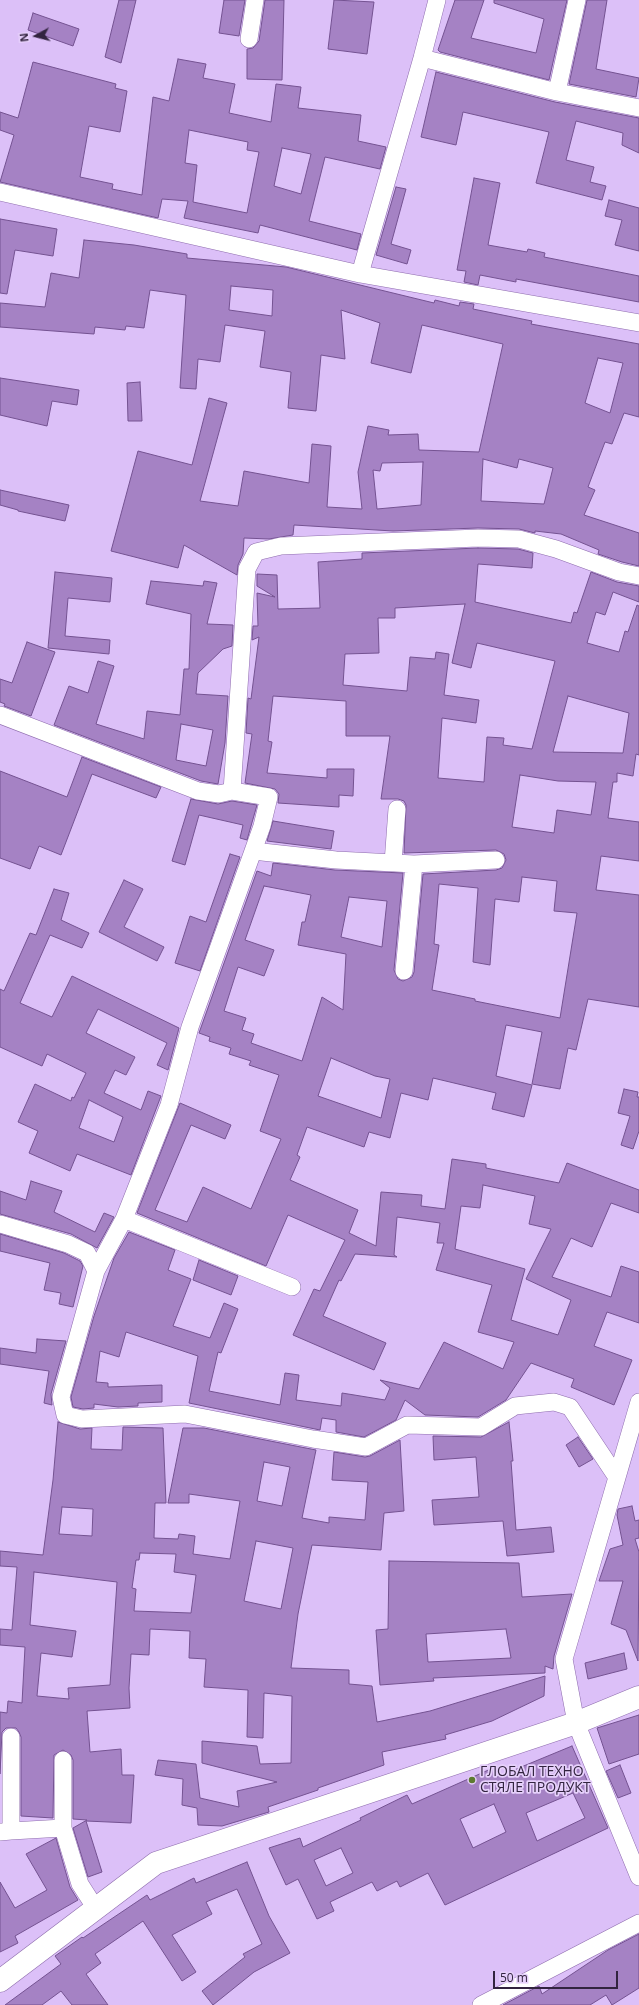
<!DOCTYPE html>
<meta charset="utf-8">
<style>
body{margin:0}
#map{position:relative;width:639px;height:2005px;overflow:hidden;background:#dcc0f8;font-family:"Open Sans",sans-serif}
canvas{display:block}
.north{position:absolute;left:16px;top:16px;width:40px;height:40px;-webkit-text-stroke:3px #e6d0fb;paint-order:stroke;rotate:263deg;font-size:11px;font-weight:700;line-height:16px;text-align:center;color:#32243f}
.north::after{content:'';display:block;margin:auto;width:14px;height:18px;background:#32243f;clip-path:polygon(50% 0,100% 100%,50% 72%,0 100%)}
.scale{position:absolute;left:493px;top:1971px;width:125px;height:18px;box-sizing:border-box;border:2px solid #32243f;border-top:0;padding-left:5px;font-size:12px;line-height:14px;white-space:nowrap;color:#32243f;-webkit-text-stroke:3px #e6d0fb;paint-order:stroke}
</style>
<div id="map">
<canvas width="639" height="2005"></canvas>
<div class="north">N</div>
<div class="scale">50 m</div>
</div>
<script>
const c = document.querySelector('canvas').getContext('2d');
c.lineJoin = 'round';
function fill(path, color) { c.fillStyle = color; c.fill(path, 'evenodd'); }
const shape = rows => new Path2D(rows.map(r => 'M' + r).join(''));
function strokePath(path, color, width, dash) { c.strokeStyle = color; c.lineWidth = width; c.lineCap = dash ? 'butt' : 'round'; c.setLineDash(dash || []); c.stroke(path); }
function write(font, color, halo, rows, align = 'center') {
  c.font = font + ' "Open Sans",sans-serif'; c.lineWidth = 3.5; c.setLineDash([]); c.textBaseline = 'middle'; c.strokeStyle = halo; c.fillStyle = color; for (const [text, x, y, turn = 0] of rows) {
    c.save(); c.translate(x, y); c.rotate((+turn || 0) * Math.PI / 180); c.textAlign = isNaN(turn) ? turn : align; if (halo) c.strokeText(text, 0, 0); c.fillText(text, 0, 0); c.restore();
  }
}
const building = shape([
 [119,0,136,0,121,63,105,57,119,0],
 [224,0,245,0,239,36,219,33,224,0],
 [265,0,284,0,282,80,247,79,247,49,253,48,259,41,265,0],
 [334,0,374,2,367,54,328,49,334,0],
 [455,0,484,0,471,38,536,53,544,19,494,3,494,0,567,0,549,80,440,52,438,50,455,0],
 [587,0,607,0,596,69,639,78,636,97,569,84,587,0],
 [33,13,79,29,73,46,28,30,33,13],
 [178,59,206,64,203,78,235,84,229,113,271,122,276,84,301,87,298,108,361,115,358,141,386,147,380,169,325,157,309,221,361,234,357,250,260,225,258,233,184,218,188,201,162,199,158,218,0,182,14,135,0,130,0,112,18,118,33,62,116,84,115,88,127,91,120,132,89,126,80,177,113,184,112,189,142,195,153,97,169,101,178,59],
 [189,130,248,142,247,150,259,152,247,213,193,202,197,165,185,163,189,130],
 [282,148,311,154,301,194,274,186,282,148],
 [436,72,555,102,639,118,639,153,622,145,623,133,576,121,566,160,594,167,590,182,606,186,602,200,536,183,549,132,463,112,456,145,421,137,436,72],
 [474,178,500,183,488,245,527,252,528,249,545,253,544,257,639,276,639,302,516,279,516,282,480,275,478,285,464,282,466,271,457,270,474,178],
 [396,187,406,189,391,244,411,250,407,264,376,255,396,187],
 [609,200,639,208,639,251,615,245,622,220,605,216,609,200],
 [0,219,57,229,53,256,15,250,7,294,0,293,0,219],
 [84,240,134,245,187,254,187,258,286,267,434,303,435,300,459,306,460,302,474,304,473,309,532,321,531,324,639,344,639,417,624,413,612,444,605,442,588,487,595,490,584,515,639,533,639,566,622,562,598,554,599,550,561,534,535,531,535,533,519,529,478,528,393,531,294,525,293,535,269,539,244,538,243,554,238,565,237,575,184,545,178,568,111,551,138,451,192,465,209,398,227,403,200,501,238,506,244,471,309,483,312,444,331,446,327,507,362,509,358,472,368,426,389,430,388,435,418,434,419,450,479,452,503,344,422,325,411,373,371,363,380,323,341,310,345,359,321,355,316,411,288,408,291,372,260,367,265,331,225,325,220,362,198,359,196,389,180,388,186,295,150,290,144,328,126,326,125,330,95,327,94,334,0,327,0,303,45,307,51,273,79,278,84,240],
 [231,286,273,290,272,316,229,310,231,286],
 [598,358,623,363,610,413,585,403,598,358],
 [483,459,517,468,519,459,553,468,544,504,481,501,483,459],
 [423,462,421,505,377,509,373,470,380,471,382,463,423,462],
 [0,378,79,390,77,405,52,401,47,426,0,415,0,378],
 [140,382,142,421,128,421,127,383,140,382],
 [0,490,69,505,65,521,18,511,18,510,0,505,0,490],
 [478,548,518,549,533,553,532,568,478,564,475,602,571,623,574,612,577,613,591,572,617,582,639,586,639,602,613,592,605,615,596,612,587,643,619,652,625,631,628,632,637,605,639,606,639,755,636,754,633,776,617,773,617,782,613,782,608,818,639,822,639,861,601,856,596,890,639,895,639,1007,588,999,576,1050,568,1048,560,1089,532,1084,542,1032,506,1025,496,1076,532,1085,524,1117,492,1109,496,1093,433,1078,428,1100,401,1093,390,1138,369,1132,364,1147,307,1127,297,1155,300,1157,290,1180,358,1210,349,1233,376,1246,381,1192,422,1195,421,1206,445,1209,452,1159,486,1164,486,1168,559,1183,567,1163,639,1190,639,1213,611,1203,592,1247,571,1238,552,1277,611,1297,621,1266,639,1272,639,1323,607,1312,594,1346,632,1360,614,1405,571,1387,574,1379,531,1363,506,1400,478,1417,425,1415,405,1400,396,1420,364,1437,336,1432,336,1420,322,1418,320,1430,189,1403,198,1356,126,1332,119,1357,100,1351,96,1382,108,1383,108,1387,162,1385,162,1402,138,1403,138,1406,118,1407,94,1404,94,1408,83,1409,73,1407,71,1397,94,1316,114,1258,129,1232,175,1250,168,1270,191,1279,173,1326,210,1338,224,1303,238,1309,221,1353,218,1352,209,1391,280,1405,285,1373,299,1375,296,1400,341,1406,342,1393,385,1400,390,1388,380,1380,419,1389,444,1342,503,1369,514,1342,478,1332,492,1285,436,1270,444,1243,437,1243,440,1223,397,1217,394,1255,397,1257,355,1254,341,1281,339,1280,323,1316,386,1343,374,1370,293,1335,314,1289,320,1291,345,1240,288,1215,266,1266,137,1213,180,1103,231,1125,225,1139,191,1125,155,1210,187,1222,203,1187,251,1209,281,1139,260,1131,279,1075,249,1065,251,1061,229,1054,231,1048,209,1041,210,1037,199,1033,257,871,271,876,273,863,335,870,403,873,394,970,398,979,403,981,412,977,414,972,423,874,496,870,502,868,506,860,504,854,496,850,404,853,406,805,404,801,398,799,381,799,390,736,346,736,346,701,273,696,268,741,272,742,267,773,327,778,327,769,354,769,353,796,339,795,339,807,278,803,279,794,275,789,245,783,252,734,246,733,248,698,251,699,259,637,252,640,253,626,258,626,257,593,275,597,257,586,257,574,277,575,278,609,320,608,318,562,362,559,362,553,478,548],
 [465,604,452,663,471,668,477,643,555,661,532,749,503,745,504,738,487,737,484,782,438,778,442,718,476,723,479,700,444,695,449,654,436,652,435,659,410,657,407,691,343,685,345,654,379,653,378,618,395,618,395,608,465,604],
 [568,696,629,713,623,753,553,752,568,696],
 [520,775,558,781,596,782,591,815,557,810,554,833,512,827,520,775],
 [522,877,557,881,554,911,577,913,560,1018,475,1001,475,999,432,990,439,945,434,944,439,884,478,888,473,962,490,965,495,899,519,902,522,877],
 [264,886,311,895,305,922,302,922,298,945,346,954,343,1010,322,997,302,1061,251,1043,254,1034,242,1030,246,1018,224,1011,238,967,264,976,274,950,245,940,264,886],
 [349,897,387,901,382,947,341,937,349,897],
 [331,1058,375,1076,390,1079,381,1118,318,1096,331,1058],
 [483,1185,535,1196,529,1224,551,1229,526,1279,571,1300,558,1335,511,1320,525,1269,455,1249,461,1206,480,1208,483,1185],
 [55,572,112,578,110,602,68,598,65,636,110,640,109,654,48,648,55,572],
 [151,581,203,586,204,581,217,583,207,624,233,625,232,646,223,649,198,673,196,694,228,696,225,743,218,784,201,781,54,725,69,686,88,693,98,661,114,666,96,724,144,739,147,711,180,715,184,669,189,669,191,614,146,604,151,581],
 [181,724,213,730,206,766,176,760,181,724],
 [27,642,55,652,31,716,4,706,5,704,0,702,0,679,12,683,27,642],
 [82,757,161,787,156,798,92,774,61,855,39,846,30,869,0,858,0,771,67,797,82,757],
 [191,799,218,804,232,801,257,805,247,840,240,838,243,825,199,815,185,865,172,861,191,799],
 [273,821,334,831,331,849,267,841,273,821],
 [230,854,240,857,200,971,175,963,190,916,206,922,230,854],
 [124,880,143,889,124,927,164,947,157,961,99,932,124,880],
 [54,889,69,893,61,920,89,933,82,948,50,935,20,1003,52,1017,72,976,179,1028,168,1070,157,1065,167,1043,98,1009,86,1033,135,1057,126,1075,115,1070,104,1093,141,1110,148,1091,161,1096,131,1175,77,1154,70,1171,29,1153,38,1131,18,1122,35,1084,71,1101,72,1097,74,1098,86,1073,47,1054,42,1066,0,1047,0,989,4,991,30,933,36,935,54,889],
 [89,1100,123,1117,114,1142,79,1128,89,1100],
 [624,1089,638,1092,637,1097,639,1097,639,1131,633,1149,621,1145,630,1116,618,1113,624,1089],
 [31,1181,62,1191,54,1212,95,1232,104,1213,114,1217,97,1248,71,1234,0,1214,0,1191,26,1200,31,1181],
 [0,1234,64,1253,80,1261,83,1266,73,1307,59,1304,61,1293,44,1290,50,1263,0,1251,0,1234],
 [199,1260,238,1276,231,1295,193,1280,199,1260],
 [37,1339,66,1341,51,1394,52,1405,44,1403,49,1371,0,1364,0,1348,36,1353,37,1339],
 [58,1422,80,1429,92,1428,91,1449,122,1450,123,1427,163,1428,166,1503,155,1503,154,1538,178,1539,179,1534,195,1536,193,1554,230,1559,240,1501,189,1494,189,1503,168,1503,183,1428,204,1428,316,1450,302,1518,329,1523,329,1517,365,1520,368,1482,332,1480,334,1452,365,1457,370,1456,400,1440,404,1511,384,1513,381,1550,312,1545,298,1614,291,1668,349,1670,349,1684,372,1686,377,1722,430,1711,545,1676,544,1696,492,1721,445,1735,446,1739,382,1752,384,1765,318,1788,318,1790,268,1807,269,1812,222,1826,198,1825,197,1808,182,1805,183,1779,155,1775,158,1760,196,1764,200,1798,239,1807,237,1791,277,1782,202,1763,202,1741,257,1746,260,1764,291,1763,292,1696,264,1693,263,1738,247,1737,248,1690,204,1687,206,1659,189,1658,190,1631,150,1629,149,1655,131,1654,129,1688,130,1708,87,1711,90,1752,121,1749,122,1775,134,1775,131,1823,86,1821,102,1872,88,1877,73,1828,87,1820,73,1819,73,1760,71,1755,63,1750,54,1755,53,1818,21,1816,21,1737,19,1732,16,1728,6,1728,2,1732,0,1774,0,1712,7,1713,8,1701,22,1703,25,1647,0,1645,0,1629,12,1630,17,1567,0,1566,0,1551,43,1555,53,1480,58,1422],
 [264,1462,290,1467,282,1506,257,1501,264,1462],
 [62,1507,93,1509,92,1536,59,1534,62,1507],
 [256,1541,293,1548,281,1609,244,1601,256,1541],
 [140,1553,176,1554,174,1572,196,1575,191,1613,134,1611,136,1589,132,1588,136,1560,139,1560,140,1553],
 [34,1572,117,1582,110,1685,68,1688,69,1699,37,1696,41,1653,72,1657,76,1631,30,1625,34,1572],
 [509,1422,513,1461,511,1461,516,1530,551,1527,554,1552,507,1556,503,1521,434,1525,432,1500,479,1497,476,1457,434,1460,433,1436,481,1437,509,1422],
 [578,1437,593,1459,579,1467,566,1445,578,1437],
 [632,1506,635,1521,639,1520,639,1538,635,1539,639,1552,638,1661,626,1630,611,1624,623,1581,599,1581,610,1549,623,1545,617,1515,618,1509,632,1506],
 [389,1561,519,1563,522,1597,572,1594,554,1656,553,1669,545,1666,545,1673,433,1678,434,1681,380,1685,376,1630,388,1629,389,1561],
 [506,1629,511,1658,428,1662,426,1634,506,1629],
 [624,1653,627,1669,588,1679,585,1663,624,1653],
 [639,1715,639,1754,609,1764,597,1728,639,1715],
 [572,1746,608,1828,445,1905,428,1873,400,1887,397,1881,377,1891,372,1882,330,1902,334,1911,317,1919,298,1879,286,1885,269,1848,300,1838,303,1847,361,1820,360,1818,407,1795,412,1804,493,1768,497,1777,572,1746],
 [573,1793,585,1818,537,1841,526,1813,573,1793],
 [494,1804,506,1832,473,1848,460,1819,494,1804],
 [341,1848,353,1873,326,1886,314,1860,341,1848],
 [620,1765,631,1793,618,1798,606,1771,620,1765],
 [56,1838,70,1887,78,1900,15,1936,18,1943,0,1952,0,1882,15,1908,47,1890,26,1854,56,1838],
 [247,1862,269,1916,290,1953,254,1972,213,2005,202,1991,245,1957,243,1954,262,1944,237,1889,206,1902,212,1914,172,1935,196,1972,182,1981,143,1921,95,1954,101,1963,86,1974,108,2005,72,2005,61,1991,42,2005,5,2005,61,1964,55,1956,82,1937,83,1938,147,1895,150,1900,194,1878,196,1883,247,1862],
 [639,1934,639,1988,612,2005,606,1995,590,2005,503,2005,539,1986,542,1994,608,1950,639,1934]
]);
const minor = shape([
 [249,39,255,0],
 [422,58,557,92,639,108],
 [557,92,577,0],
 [0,192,360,274,639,323],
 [360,274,422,58,437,0],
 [0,715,198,791,219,794,232,791,247,569,256,552,281,546,478,538,519,539,556,549,619,572,639,576],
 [253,851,336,860,414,864,496,860],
 [393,863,397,809],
 [404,971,414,864],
 [124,1219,292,1287],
 [0,1224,68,1244,87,1253,96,1271,61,1397,65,1415,82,1419,185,1414,313,1439,366,1447,407,1425,481,1427,515,1406,554,1402,570,1407,616,1476],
 [96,1271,124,1219,169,1105,190,1027,262,826,269,797,232,791],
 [639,1402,564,1659,576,1723,639,1877],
 [63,1828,80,1884,96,1909],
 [11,1831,63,1828,63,1760],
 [0,1832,11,1831,11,1737],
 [481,2005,639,1923]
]);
const major = shape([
 [0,1981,156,1863,576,1723,639,1697]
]);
const markers = [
 [472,1780,4,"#5d7a30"]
];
const poiNames = [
 ["ГЛОБАЛ ТЕХНО",480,1772],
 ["СТЯЛЕ ПРОДУКТ",480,1788]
];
fill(building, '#a582c4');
strokePath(building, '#745291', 1);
strokePath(minor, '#8e6cad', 18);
strokePath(major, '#8e6cad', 23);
strokePath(minor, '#fff', 17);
strokePath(major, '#fff', 22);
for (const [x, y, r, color] of markers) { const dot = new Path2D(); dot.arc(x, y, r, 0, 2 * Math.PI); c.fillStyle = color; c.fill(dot); strokePath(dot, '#e6d0fb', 1.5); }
write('14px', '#32243f', '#e6d0fb', poiNames, 'left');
</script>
